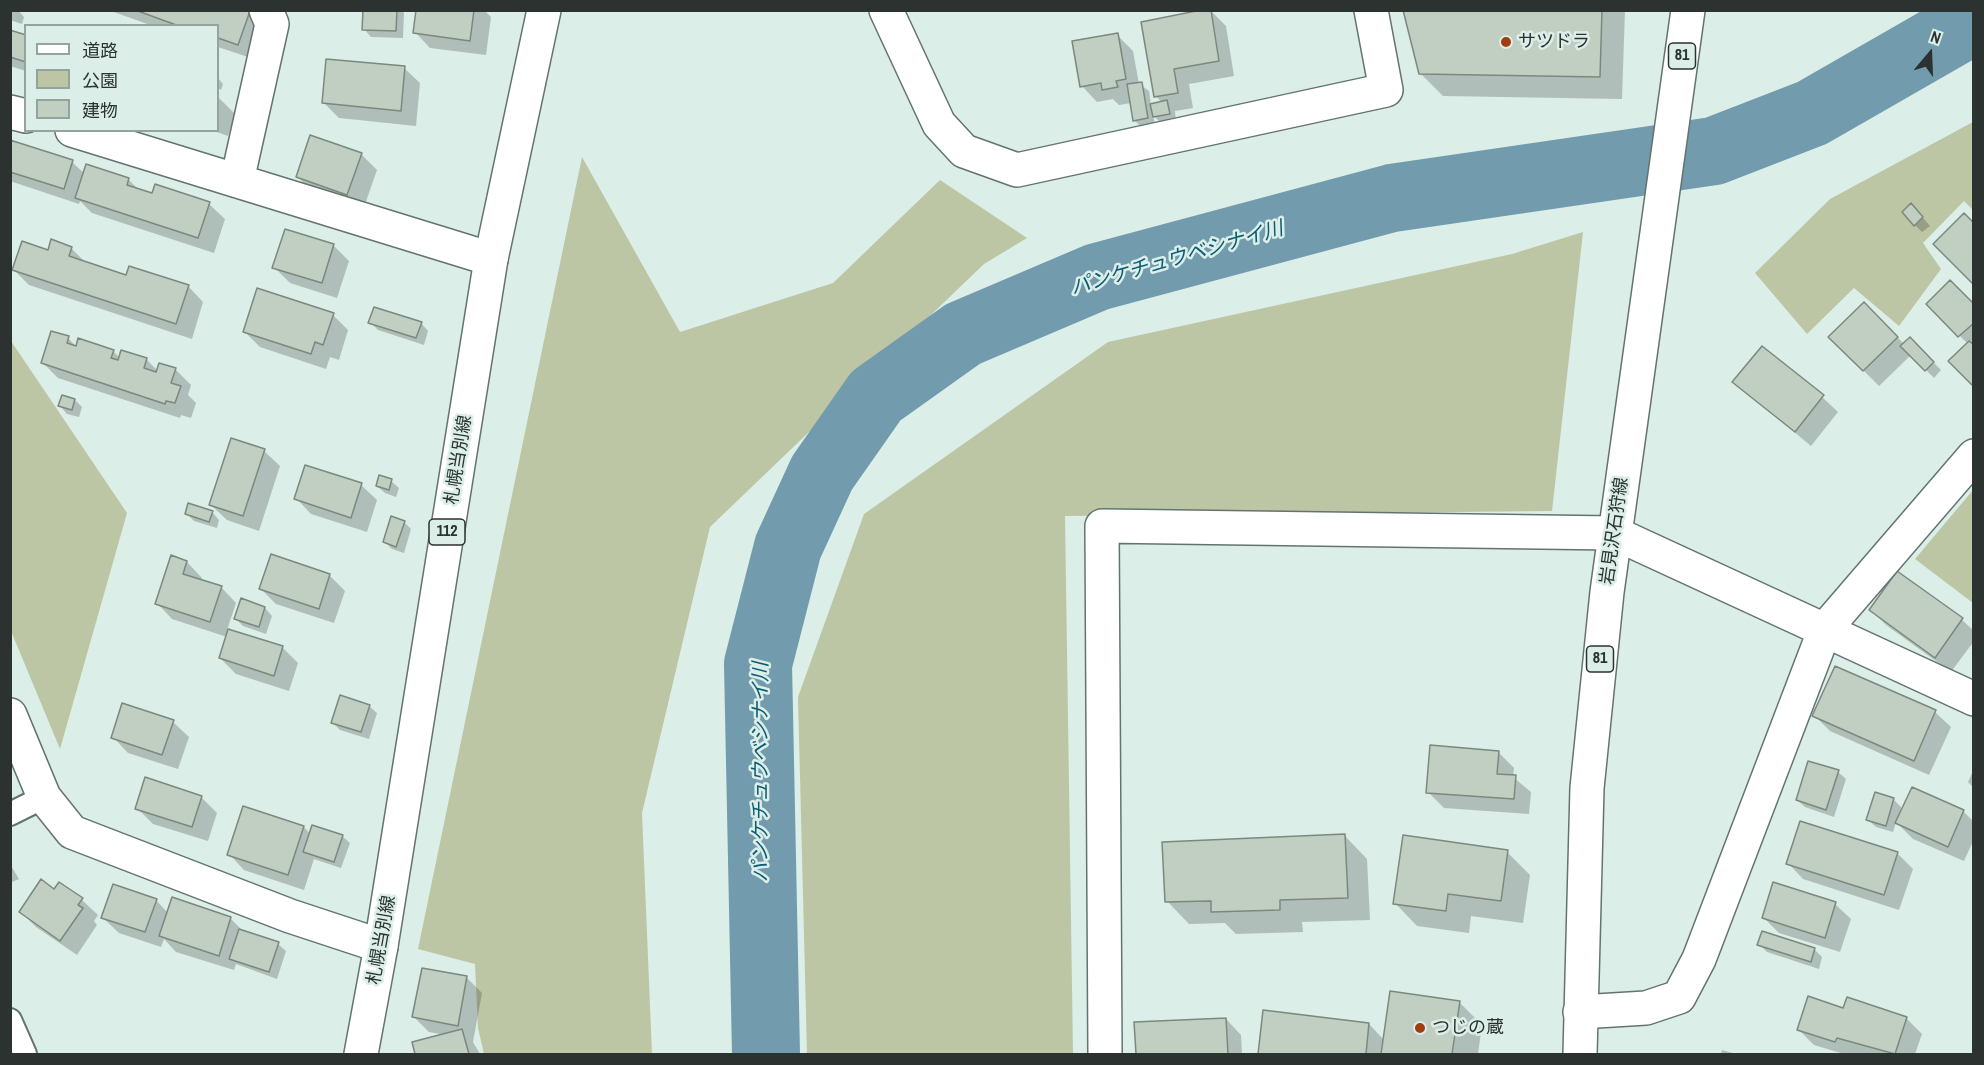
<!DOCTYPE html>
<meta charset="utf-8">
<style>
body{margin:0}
#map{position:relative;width:1984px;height:1065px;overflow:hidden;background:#dbeee8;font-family:"Archivo Narrow","Noto Sans JP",sans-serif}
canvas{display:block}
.frame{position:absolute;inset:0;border:12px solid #2b3230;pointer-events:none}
.legend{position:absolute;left:24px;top:24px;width:195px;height:108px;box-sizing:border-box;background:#dbeee8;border:2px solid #95a39e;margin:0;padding:8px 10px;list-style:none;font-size:18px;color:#2b3230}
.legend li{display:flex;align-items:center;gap:12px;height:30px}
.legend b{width:30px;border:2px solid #95a39e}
.north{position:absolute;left:1900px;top:24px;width:60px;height:60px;-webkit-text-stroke:4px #dbeee8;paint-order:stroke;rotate:19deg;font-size:16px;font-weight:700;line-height:24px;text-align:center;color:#2b3230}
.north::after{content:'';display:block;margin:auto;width:21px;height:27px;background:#2b3230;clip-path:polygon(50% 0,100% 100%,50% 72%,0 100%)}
</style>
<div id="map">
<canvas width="1984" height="1065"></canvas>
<div class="frame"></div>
<ul class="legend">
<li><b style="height:8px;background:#fff"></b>道路</li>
<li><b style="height:16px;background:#bdc6a4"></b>公園</li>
<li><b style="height:16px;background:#c1cec2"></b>建物</li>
</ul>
<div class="north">N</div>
</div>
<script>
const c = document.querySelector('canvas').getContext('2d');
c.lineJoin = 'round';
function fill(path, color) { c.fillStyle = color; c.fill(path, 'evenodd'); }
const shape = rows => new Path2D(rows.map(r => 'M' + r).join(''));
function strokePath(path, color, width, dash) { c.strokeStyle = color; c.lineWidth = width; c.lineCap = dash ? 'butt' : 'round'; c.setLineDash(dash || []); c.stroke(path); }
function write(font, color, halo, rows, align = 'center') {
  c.font = font + ' "Archivo Narrow","Noto Sans JP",sans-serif'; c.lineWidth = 5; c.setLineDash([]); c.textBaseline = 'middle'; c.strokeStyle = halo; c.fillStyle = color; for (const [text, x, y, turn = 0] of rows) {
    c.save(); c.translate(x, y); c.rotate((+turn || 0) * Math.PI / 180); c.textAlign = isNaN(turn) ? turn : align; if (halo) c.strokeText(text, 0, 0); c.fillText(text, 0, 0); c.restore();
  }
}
const green = shape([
 [1973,122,1973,210,1964,201,1923,243,1941,269,1899,326,1854,288,1807,334,1755,273,1830,199],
 [582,157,680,332,833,283,940,180,1027,238,984,264,710,527,642,813,652,1054,484,1054,478,1028,475,964,418,949],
 [1583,232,1552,511,1065,516,1073,1054,807,1054,798,697,864,514,1108,342,1512,254],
 [11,341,127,513,60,749,11,631],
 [1973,490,1973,603,1915,559]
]);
const shadow = shape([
 [10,10,18,10,24,17,22,24,10,20],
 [108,10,249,12,265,28,254,59,218,47,218,26,153,26],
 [364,10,401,10,404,13,403,38,371,37,364,29],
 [417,10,484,10,491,17,486,55,430,48,415,32],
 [1210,10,1226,26,1234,76,1189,84,1193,108,1175,111,1176,121,1162,124,1153,115,1155,125,1142,128,1134,120,1131,103,1119,105,1113,99,1097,102,1082,86,1117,35,1133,51,1139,84,1149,91,1151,105,1162,103,1156,96],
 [1405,10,1625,10,1622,99,1443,96,1420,73],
 [10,31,26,36,26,71,10,66],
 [404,68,420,83,416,126,339,118,324,103],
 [218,78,223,84,221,90,218,88],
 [218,97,235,114,228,136,211,130,218,130],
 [10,142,72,162,85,174,128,179,140,191,153,195,209,204,225,219,214,253,92,213,80,201,79,204,10,181],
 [361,154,377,170,363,210,313,192,298,177],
 [1919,213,1930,226,1922,232,1915,225],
 [286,231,334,246,349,261,337,298,290,283,274,267],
 [71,248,87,264,127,276,188,286,203,302,192,339,29,285,14,270,49,252],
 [1864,304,1904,344,1910,339,1941,370,1934,378,1911,355,1879,386,1830,337],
 [1928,304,1974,305,1974,385,1951,361,1968,344],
 [333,315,348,330,339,360,330,357,326,369,260,347,245,332],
 [370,322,421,323,428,331,424,345,378,330],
 [68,338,77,347,113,351,120,358,122,352,147,360,158,371,175,369,191,385,188,395,196,403,191,418,181,415,180,418,58,378,43,363],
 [1734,382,1822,397,1838,412,1811,446],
 [75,400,82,407,79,417,67,414,60,406],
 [264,451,280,466,259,531,227,520,211,505],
 [391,481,399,488,396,497,385,493,377,486],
 [361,485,377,500,367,532,311,514,296,498],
 [212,512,219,520,217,528,194,521,186,513],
 [404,522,411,529,404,553,392,549,385,542],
 [187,562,202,578,201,581,221,587,236,603,227,630,283,648,298,663,289,691,236,674,220,658,227,637,172,619,157,603],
 [1897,573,1962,620,1974,631,1974,641,1951,672,1886,625,1871,610],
 [329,575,345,591,334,623,276,604,261,589],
 [265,608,272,616,266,634,243,626,236,619],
 [1836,668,1935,712,1951,727,1929,775,1830,731,1814,715],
 [369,706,377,713,369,739,340,730,332,722],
 [173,722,189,737,178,769,128,753,113,737],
 [1498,752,1514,768,1513,777,1531,792,1529,814,1444,808,1428,792],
 [1974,769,1974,788,1968,782],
 [1838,772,1846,779,1834,817,1805,807,1797,800],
 [201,797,217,813,208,841,153,824,137,808],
 [1893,799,1901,807,1900,817,1963,811,1974,822,1974,839,1964,861,1913,839,1896,822,1893,832,1876,827,1868,820],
 [304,827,310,834,342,836,350,843,341,868,314,859,304,890,244,870,229,854],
 [1345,836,1367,859,1370,920,1302,922,1303,932,1236,934,1225,923,1189,924,1167,901],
 [1507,852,1530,875,1523,923,1471,916,1469,933,1417,926,1395,903],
 [1897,853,1913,869,1899,910,1803,879,1788,863],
 [10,864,19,879,10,883],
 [59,884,82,900,98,915,94,921,97,925,77,955,36,927,21,912,55,891],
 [156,900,168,913,230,918,245,933,278,944,286,951,277,979,236,964,234,970,176,952,164,939,161,947,119,933,103,918],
 [1835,904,1851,919,1840,952,1779,933,1764,918],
 [1763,933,1815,950,1822,957,1819,969,1767,952,1759,944],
 [466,977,482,993,473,1042,480,1054,416,1054,413,1044,445,1035,429,1032,414,1017],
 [1459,1002,1482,1025,1478,1054,1259,1054,1264,1012,1369,1024,1384,1040],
 [1844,1010,1906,1018,1922,1034,1915,1054,1844,1054,1814,1045,1799,1030],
 [1226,1019,1241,1035,1242,1054,1137,1054,1136,1024],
 [1722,1050,1736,1054,1721,1054]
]);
const river = shape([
 [766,1054,758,664,788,547,822,473,876,396,963,334,1097,277,1392,198,1714,151,1812,113,1974,20]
]);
const building = shape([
 [135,10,249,10,250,11,238,45,218,38,218,26,179,26,135,10],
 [363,10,397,10,396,31,362,30,363,10],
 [416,10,474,10,470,41,413,33,416,10],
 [1201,10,1211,10,1219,61,1174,69,1178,93,1154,97,1141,22,1201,10],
 [1403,10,1602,10,1600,77,1419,74,1403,10],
 [10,30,26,35,26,62,10,57,10,30],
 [1118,33,1126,79,1116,81,1118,87,1102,90,1101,83,1080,87,1072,41,1118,33],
 [326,59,405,66,401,111,322,103,326,59],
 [1142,82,1148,118,1133,121,1127,84,1142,82],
 [1167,100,1170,114,1153,117,1150,104,1167,100],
 [310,135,362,153,347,195,296,177,310,135],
 [10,140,73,160,64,189,10,172,10,140],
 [86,164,129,178,127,185,152,193,155,184,210,202,198,238,75,198,86,164],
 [1911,203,1923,217,1914,226,1902,212,1911,203],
 [1964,213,1974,223,1974,285,1933,244,1964,213],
 [285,229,334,244,322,283,272,268,285,229],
 [51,239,72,247,69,256,126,275,129,266,189,285,176,324,12,270,22,241,48,250,51,239],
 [1950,280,1974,304,1974,323,1958,337,1926,304,1950,280],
 [257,288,334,313,323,345,315,342,311,354,243,332,257,288],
 [1864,302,1898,337,1863,371,1828,337,1864,302],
 [374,307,422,322,416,338,368,323,374,307],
 [51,331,69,336,67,343,76,346,78,338,114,350,111,358,118,360,121,350,147,358,144,368,156,372,159,363,176,368,171,383,181,386,175,403,166,401,165,404,41,363,51,331],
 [1910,337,1934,362,1925,371,1900,346,1910,337],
 [1969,341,1974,345,1973,386,1948,361,1969,341],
 [1762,346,1824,395,1795,432,1732,382,1762,346],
 [62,395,75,399,72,410,58,406,62,395],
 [231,438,265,449,243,516,209,505,231,438],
 [305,465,362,483,351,518,294,499,305,465],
 [379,475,392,479,389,490,376,486,379,475],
 [188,503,213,511,209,522,185,514,188,503],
 [391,516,405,521,396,547,383,542,391,516],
 [271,554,330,574,319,609,259,589,271,554],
 [171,555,187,561,183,574,222,586,210,622,155,604,171,555],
 [1897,571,1963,618,1935,658,1869,610,1897,571],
 [241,598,265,607,259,627,234,619,241,598],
 [228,629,283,646,274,676,219,658,228,629],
 [1835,666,1936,710,1914,761,1812,716,1835,666],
 [340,695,370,705,361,732,331,723,340,695],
 [122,703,174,720,162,755,111,738,122,703],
 [1430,745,1499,751,1497,774,1516,775,1514,799,1426,793,1430,745],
 [1808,761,1839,770,1826,810,1796,800,1808,761],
 [145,777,202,796,192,827,135,809,145,777],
 [1912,787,1964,810,1948,847,1895,823,1912,787],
 [1875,792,1894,798,1886,826,1866,820,1875,792],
 [243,806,304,826,288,875,227,855,243,806],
 [1800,821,1898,852,1884,895,1786,864,1800,821],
 [312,825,343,835,334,862,303,852,312,825],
 [1345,834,1348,898,1280,900,1280,910,1211,912,1211,901,1165,902,1162,842,1345,834],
 [1403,835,1508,850,1501,901,1448,894,1446,911,1393,904,1403,835],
 [41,879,54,889,59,882,83,898,78,905,83,908,60,941,19,912,41,879],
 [1773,882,1836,902,1825,938,1762,918,1773,882],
 [113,884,157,899,145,932,101,918,113,884],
 [172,897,231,917,219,956,159,936,172,897],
 [239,929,279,942,269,972,229,959,239,929],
 [1762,931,1815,948,1811,962,1757,945,1762,931],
 [422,968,467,976,458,1026,412,1017,422,968],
 [1390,991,1460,1001,1452,1054,1381,1054,1390,991],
 [1808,996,1843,1008,1847,997,1907,1017,1895,1054,1837,1038,1835,1042,1797,1030,1808,996],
 [1263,1010,1369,1023,1366,1054,1258,1054,1263,1010],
 [1226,1018,1228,1054,1136,1054,1134,1022,1226,1018],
 [462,1029,469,1054,415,1054,412,1042,462,1029]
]);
const service = shape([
 [10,814,44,797],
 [10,1020,25,1054]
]);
const minor = shape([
 [886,10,939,124,964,151,1017,170,1386,90,1371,10],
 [10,112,26,116],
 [72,130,491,259],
 [237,181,272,24,266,10],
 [10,715,44,797,72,832,290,916,381,946],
 [1580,1012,1646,1008,1679,997,1699,959,1825,629,1974,456],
 [1105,1054,1102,526,1614,533,1974,699]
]);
const primary = shape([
 [361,1054,381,946,491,259,544,10],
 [1580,1054,1587,788,1607,592,1688,10]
]);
const markers = [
 [1506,42,6,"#a13c13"],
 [1420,1028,6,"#a13c13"]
];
const shields = [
 [1682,56,27],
 [447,532,36],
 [1600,659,27]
];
const shieldNames = [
 ["81",1682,56],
 ["112",447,532],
 ["81",1600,659]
];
const poiNames = [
 ["サツドラ",1518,42],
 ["つじの蔵",1432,1028]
];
const streetNames = [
 ["札幌当別線",459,460,-81],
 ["岩見沢石狩線",1615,531,-82],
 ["札幌当別線",382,940,-80]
];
const waterNames = [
 ["パンケチュウベシナイ川",1177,259,-16],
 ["パンケチュウベシナイ川",762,772,-90]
];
fill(green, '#bdc6a4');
fill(shadow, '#0003');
strokePath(river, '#729bad', 68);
fill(building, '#c1cec2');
strokePath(building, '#7c887d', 1.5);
strokePath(service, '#63746f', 26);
strokePath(minor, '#63746f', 36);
strokePath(primary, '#63746f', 36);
strokePath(service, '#fff', 22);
strokePath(minor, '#fff', 33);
strokePath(primary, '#fff', 33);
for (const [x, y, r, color] of markers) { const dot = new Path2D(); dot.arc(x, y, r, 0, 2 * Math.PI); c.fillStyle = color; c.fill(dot); strokePath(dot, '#dbeee8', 2); }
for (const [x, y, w] of shields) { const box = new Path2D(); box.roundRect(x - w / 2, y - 13, w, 26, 4.5); c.fillStyle = '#dbeee8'; c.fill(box); strokePath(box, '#2b3230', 1.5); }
write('bold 16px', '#2b3230', null, shieldNames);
write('18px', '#2b3230', '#dbeee8', poiNames, 'left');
write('18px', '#2b3230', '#dbeee8', streetNames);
write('italic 20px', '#095b76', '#dbeee8', waterNames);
</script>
